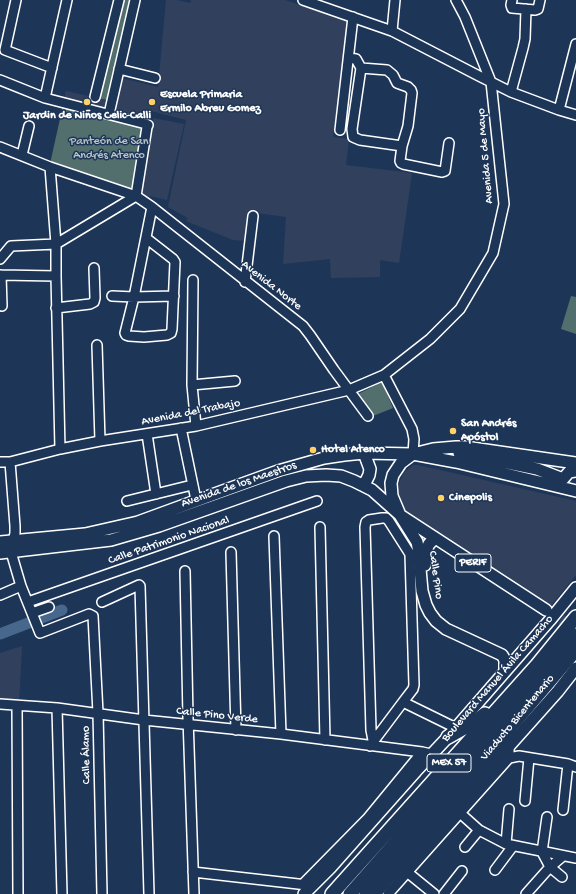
<!DOCTYPE html>
<meta charset="utf-8">
<style>
body{margin:0}
canvas{display:block;background:#1d3557}
</style>
<canvas width="576" height="894"></canvas>
<script>
const c = document.querySelector('canvas').getContext('2d');
c.lineJoin = 'round';
function fill(path, color) { c.fillStyle = color; c.fill(path, 'evenodd'); }
const shape = rows => new Path2D(rows.map(r => 'M' + r).join(''));
function strokePath(path, color, width, dash) { c.strokeStyle = color; c.lineWidth = width; c.lineCap = dash ? 'butt' : 'round'; c.setLineDash(dash || []); c.stroke(path); }
function write(font, color, halo, rows, align = 'center') {
  c.font = font + ' "Gochi Hand",sans-serif'; c.lineWidth = 3; c.setLineDash([]); c.textBaseline = 'middle'; c.strokeStyle = halo; c.fillStyle = color; for (const [text, x, y, turn = 0] of rows) {
    c.save(); c.translate(x, y); c.rotate((+turn || 0) * Math.PI / 180); c.textAlign = isNaN(turn) ? turn : align; if (halo) c.strokeText(text, 0, 0); c.fillText(text, 0, 0); c.restore();
  }
}
const built = shape([
 [166,0,177,0,190,3,191,0,285,0,348,21,333,137,349,139,346,165,412,173,399,263,380,260,380,277,331,278,330,259,283,264,286,217,250,212,245,241,233,240,186,221,188,218,168,207,186,120,151,111,149,120,113,110,121,78,158,87],
 [66,91,111,101,109,114,63,102],
 [153,118,184,124,167,200,150,196,149,200,138,197],
 [413,465,418,465,576,501,576,575,549,608,405,512,398,497,399,484,404,472],
 [22,646,19,704,0,701,0,653]
]);
const green = shape([
 [119,0,135,0,111,101,95,97],
 [63,105,146,126,134,190,50,164],
 [571,296,576,297,576,334,561,329],
 [382,382,393,408,373,416,358,394]
]);
const river = shape([
 [0,634,62,610]
]);
const majorTunnel = shape([
 [547,611,576,629]
]);
const minor = shape([
 [16,0,5,50,52,68],
 [303,0,392,31,479,76,511,92,559,110,576,115],
 [512,0,511,5,512,8,535,10,538,9,540,0],
 [392,31,395,0],
 [349,58,356,59,361,68,387,70,393,75,397,83,408,87,411,90,412,93,408,126,402,146,400,161,401,163,403,164,442,172,445,171,449,143],
 [361,68,352,129,353,137,360,140,402,146],
 [119,69,155,78],
 [0,80,45,98,146,124,148,125,147,127,136,196],
 [511,92,523,48,525,39,526,9],
 [95,97,119,0],
 [45,98,67,0],
 [559,110,576,44],
 [109,114,135,0],
 [340,130,353,17],
 [0,147,50,167,136,196,152,207,303,326,310,335,334,370,368,416],
 [22,155,29,126],
 [50,167,56,244,56,276,60,449],
 [146,238,173,259,175,262,172,329,171,333,167,335,144,337,129,336,126,335,125,333,134,297,152,207],
 [0,259,11,246,56,244,136,196],
 [0,275,56,276],
 [1,275,2,306],
 [193,280,192,385,196,426],
 [245,282,253,216],
 [112,296,134,297,174,296],
 [56,308,90,304,94,302,95,298,94,268],
 [97,345,100,441],
 [384,375,412,429,414,439,413,454],
 [192,385,235,381],
 [181,428,196,500],
 [147,434,156,494],
 [0,462,10,462,60,449,100,441,196,426,349,390,384,375,430,339,460,309,493,253,504,204,491,82,465,17,456,0],
 [10,462,15,526,15,533,11,552,21,586,40,633,89,614,93,616,98,713,102,894],
 [127,501,192,485],
 [320,527,325,740],
 [274,536,281,734],
 [231,552,236,730],
 [185,571,188,718,194,894],
 [0,595,21,586],
 [28,602,317,501],
 [102,602,139,585,140,586,149,894],
 [32,613,49,607],
 [403,702,456,728],
 [0,704,57,708,144,720,281,734,422,752,431,754],
 [17,706,18,894],
 [57,708,62,894],
 [370,746,403,702,413,689,414,685,410,554,389,521,386,518,382,518,369,520,366,522,365,527,371,730,373,740],
 [509,758,519,756,568,764,576,767],
 [525,801,529,758],
 [563,810,568,764],
 [460,813,479,830,506,844,576,858],
 [506,844,509,809],
 [465,847,479,830],
 [542,852,547,817],
 [542,852,550,867,562,877],
 [495,870,513,846],
 [193,872,307,885],
 [407,872,434,894],
 [303,884,367,819,422,752],
 [388,894,509,758,509,746],
 [444,894,462,871],
 [526,894,550,867,563,856]
]);
const major = shape([
 [459,453,537,469,563,479],
 [563,479,569,472,576,471],
 [362,485,366,481,369,475,370,469,364,453],
 [0,542,85,534,138,522,220,492,278,471,324,458,344,455,364,453,413,454,456,462,576,491],
 [0,553,111,540,159,526,286,481,306,476,326,475,341,476,354,481,372,490,400,515,546,610],
 [425,565,426,550,429,544,435,538],
 [505,670,505,660,502,655,446,629,436,621,430,613,426,605,422,591,418,547,417,542,400,515,392,496,391,483,393,475,401,463,413,454,433,449,456,447,465,447,576,463],
 [304,894,330,868,416,771,448,737,550,620,576,588],
 [375,894,509,746,558,691,576,668]
]);
const highway = shape([
 [448,737,476,721,485,714],
 [332,894,537,665,576,617],
 [350,894,525,696,576,635],
 [366,894,423,830,576,650]
]);
const markers = [
 [87,102,4,"#ffd166"],
 [152,102,4,"#ffd166"],
 [453,431,4,"#ffd166"],
 [313,450,4,"#ffd166"],
 [441,498,4,"#ffd166"]
];
const shields = [
 [473,563,36],
 [449,763,44]
];
const shieldNames = [
 ["PERIF",473,563],
 ["MEX 57",449,763]
];
const poiNames = [
 ["Escuela Primaria",160,95],
 ["Ermilo Abreu Gomez",160,109],
 ["Jardin de Niños Celic-Calli",87,116,"center"],
 ["San Andrés",461,424],
 ["Apóstol",461,438],
 ["Hotel Atenco",321,450],
 ["Cinepolis",449,498]
];
const parkNames = [
 ["Panteón de San",109,142],
 ["Andrés Atenco",109,156]
];
const streetNames = [
 ["Avenida 5 de Mayo",486,156,-95],
 ["Avenida Norte",271,286,38],
 ["Avenida del Trabajo",191,413,-11],
 ["Avenida de los Maestros",239,485,-19],
 ["Calle Patrimonio Nacional",169,541,-19],
 ["Calle Pino",435,575,82],
 ["Boulevard Manuel Ávila Camacho",498,679,-49],
 ["Calle Pino Verde",217,716,6],
 ["Viaducto Bicentenario",518,718,-50],
 ["Calle Álamo",87,755,-91]
];
fill(built, '#31415d');
fill(green, '#526f6d');
strokePath(river, '#47678d', 11);
strokePath(majorTunnel, '#344968', 11, [11, 5.5]);
strokePath(minor, '#fff', 12);
strokePath(major, '#fff', 14);
strokePath(highway, '#fff', 16);
strokePath(minor, '#1d3557', 9);
strokePath(major, '#1d3557', 11);
strokePath(highway, '#1d3557', 13);
for (const [x, y, r, color] of markers) { const dot = new Path2D(); dot.arc(x, y, r, 0, 2 * Math.PI); c.fillStyle = color; c.fill(dot); strokePath(dot, '#1d3557', 1.5); }
for (const [x, y, w] of shields) { const box = new Path2D(); box.roundRect(x - w / 2, y - 9, w, 18, 3); c.fillStyle = '#1d3557'; c.fill(box); strokePath(box, '#fff', 1); }
write('bold 11px', '#fff', null, shieldNames);
write('bold 12px', '#fff', '#1d3557', poiNames, 'left');
write('12px', '#bac5c5', '#1d3557', parkNames);
write('12px', '#fff', '#1d3557', streetNames);
</script>
